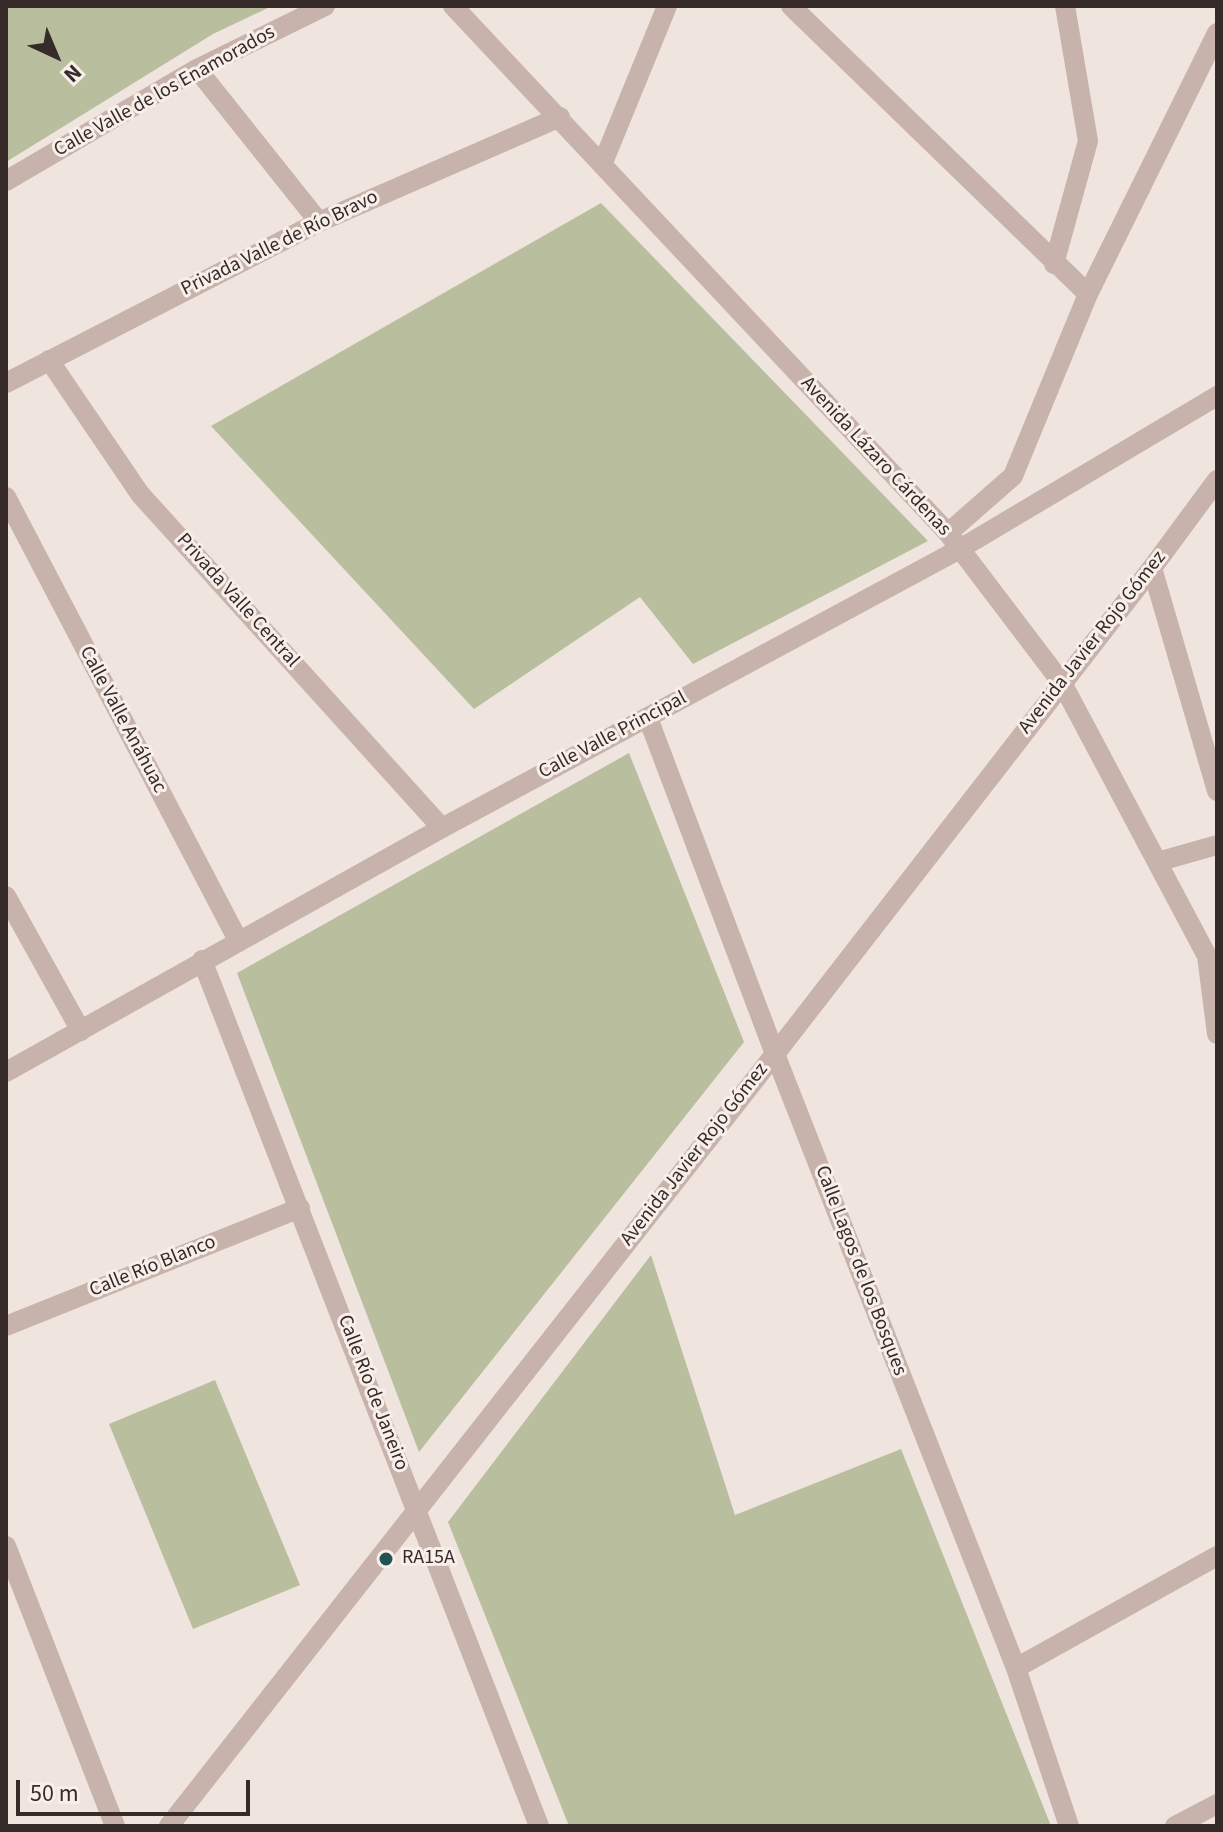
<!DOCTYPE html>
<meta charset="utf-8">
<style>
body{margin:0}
#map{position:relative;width:1223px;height:1832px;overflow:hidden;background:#f0e4de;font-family:"Source Sans 3",sans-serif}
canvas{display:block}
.frame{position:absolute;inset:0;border:8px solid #362b29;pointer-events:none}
.north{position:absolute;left:16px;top:16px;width:80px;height:80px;-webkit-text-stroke:6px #f8efea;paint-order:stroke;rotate:136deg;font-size:22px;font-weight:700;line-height:32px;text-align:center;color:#362b29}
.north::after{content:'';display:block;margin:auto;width:28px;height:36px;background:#362b29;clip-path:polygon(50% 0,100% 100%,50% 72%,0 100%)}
.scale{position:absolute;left:16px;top:1780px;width:234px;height:36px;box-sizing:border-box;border:4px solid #362b29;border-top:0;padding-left:10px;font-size:24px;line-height:28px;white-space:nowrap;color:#362b29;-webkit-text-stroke:6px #f8efea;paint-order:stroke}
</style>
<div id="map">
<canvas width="1223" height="1832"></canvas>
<div class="frame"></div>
<div class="north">N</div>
<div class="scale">50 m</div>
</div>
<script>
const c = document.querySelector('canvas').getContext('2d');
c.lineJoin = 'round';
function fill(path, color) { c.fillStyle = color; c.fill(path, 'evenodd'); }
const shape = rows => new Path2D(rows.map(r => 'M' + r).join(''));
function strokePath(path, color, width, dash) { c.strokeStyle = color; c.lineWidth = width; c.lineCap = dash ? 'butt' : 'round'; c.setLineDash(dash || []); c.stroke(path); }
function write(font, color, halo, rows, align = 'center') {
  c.font = font + ' "Source Sans 3",sans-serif'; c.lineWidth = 6; c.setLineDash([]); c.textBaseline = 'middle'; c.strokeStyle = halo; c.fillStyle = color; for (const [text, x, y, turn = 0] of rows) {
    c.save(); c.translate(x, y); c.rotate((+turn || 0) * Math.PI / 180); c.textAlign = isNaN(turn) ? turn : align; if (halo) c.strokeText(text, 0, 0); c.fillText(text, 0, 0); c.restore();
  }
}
const green = shape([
 [6,6,272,6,213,34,6,162],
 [601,203,928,541,693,664,640,597,474,709,211,426],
 [629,753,744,1042,419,1452,237,973],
 [651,1255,735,1515,901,1449,1051,1826,569,1826,448,1522],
 [215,1380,300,1585,193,1629,109,1424]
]);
const minor = shape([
 [453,6,948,533,1062,683,1207,956,1217,967],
 [791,6,1088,294],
 [197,69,319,222],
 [602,165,667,6],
 [6,181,197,69,325,6],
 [1054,264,1088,141,1065,6],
 [49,360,140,494,442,828],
 [6,383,319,222,560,117],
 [6,497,239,942],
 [948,533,1013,476,1088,294,1217,33],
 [1152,568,1217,791],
 [648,718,775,1054,1016,1668,1069,1826],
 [1157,862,1217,845],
 [6,896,81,1031],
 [1207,956,1217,1034],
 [202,960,539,1826],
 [6,1072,442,828,958,550,1217,396],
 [6,1326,300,1208],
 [6,1546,115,1826],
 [1016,1668,1217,1556],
 [169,1826,775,1054,1152,568,1217,480],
 [1175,1826,1217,1804]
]);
const markers = [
 [386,1559,8,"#23534e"]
];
const streetNames = [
 ["Calle Valle de los Enamorados",165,92,-29],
 ["Privada Valle de Río Bravo",280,244,-26],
 ["Avenida Lázaro Cárdenas",875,457,47],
 ["Privada Valle Central",237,601,48],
 ["Avenida Javier Rojo Gómez",1093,643,-52],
 ["Calle Valle Anáhuac",122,720,62],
 ["Calle Valle Principal",613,736,-28],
 ["Avenida Javier Rojo Gómez",695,1155,-52],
 ["Calle Río Blanco",153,1267,-22],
 ["Calle Lagos de los Bosques",860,1271,69],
 ["Calle Río de Janeiro",372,1393,69]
];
const poiNames = [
 ["RA15A",402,1559]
];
fill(green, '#b9be9f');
strokePath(minor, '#c7b3ab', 20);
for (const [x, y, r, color] of markers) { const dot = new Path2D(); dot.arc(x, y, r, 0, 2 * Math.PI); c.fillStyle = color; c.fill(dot); strokePath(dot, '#f8efea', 3); }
write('20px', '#362b29', '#f8efea', streetNames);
write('20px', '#362b29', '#f8efea', poiNames, 'left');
</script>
